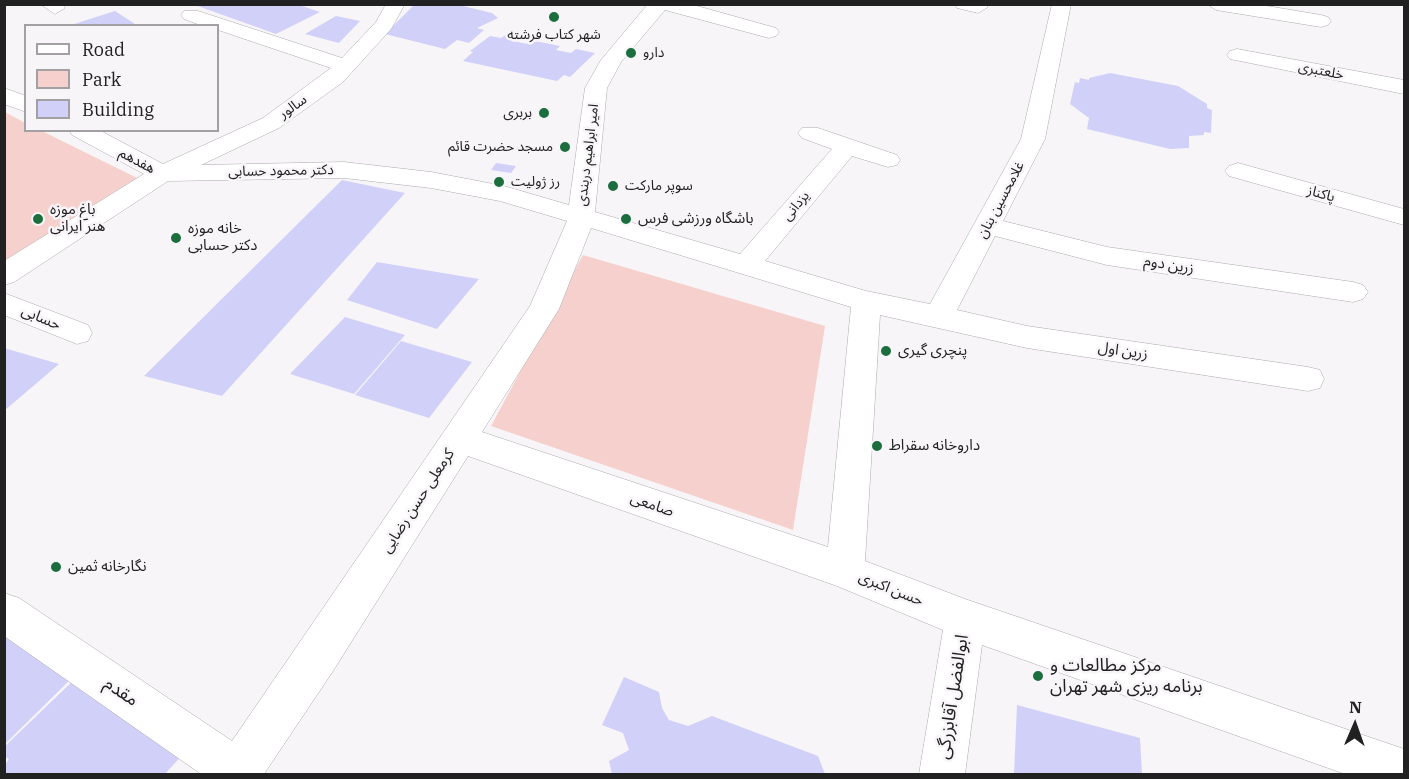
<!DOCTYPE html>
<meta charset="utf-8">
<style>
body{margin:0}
#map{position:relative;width:1409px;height:779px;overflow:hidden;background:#f8f5f8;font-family:"IBM Plex Serif",serif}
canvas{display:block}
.frame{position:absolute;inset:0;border:6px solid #222122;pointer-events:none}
.legend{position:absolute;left:24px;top:24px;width:195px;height:108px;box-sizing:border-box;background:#f8f5f8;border:2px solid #a2a0a2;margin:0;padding:8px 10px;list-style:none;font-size:18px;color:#222122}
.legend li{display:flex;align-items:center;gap:12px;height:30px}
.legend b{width:30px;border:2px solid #a2a0a2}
.north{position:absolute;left:1325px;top:695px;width:60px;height:60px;-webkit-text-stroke:4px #f8f5f8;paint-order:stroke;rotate:2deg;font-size:16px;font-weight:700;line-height:24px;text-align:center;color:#222122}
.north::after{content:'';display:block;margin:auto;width:21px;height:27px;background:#222122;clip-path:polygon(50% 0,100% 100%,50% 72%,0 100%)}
</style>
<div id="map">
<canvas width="1409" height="779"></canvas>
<div class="frame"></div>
<ul class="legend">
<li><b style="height:8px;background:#fff"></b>Road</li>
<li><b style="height:16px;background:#f6d0cc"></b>Park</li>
<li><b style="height:16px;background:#d1d0f8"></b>Building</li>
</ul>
<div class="north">N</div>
</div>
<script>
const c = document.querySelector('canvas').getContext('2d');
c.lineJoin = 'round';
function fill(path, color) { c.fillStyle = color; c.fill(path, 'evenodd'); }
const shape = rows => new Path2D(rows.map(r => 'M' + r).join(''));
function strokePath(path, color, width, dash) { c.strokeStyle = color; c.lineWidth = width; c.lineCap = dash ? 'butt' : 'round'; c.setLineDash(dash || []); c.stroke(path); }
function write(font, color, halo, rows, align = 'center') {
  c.font = font + ' "IBM Plex Serif","Noto Sans Arabic",serif'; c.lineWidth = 5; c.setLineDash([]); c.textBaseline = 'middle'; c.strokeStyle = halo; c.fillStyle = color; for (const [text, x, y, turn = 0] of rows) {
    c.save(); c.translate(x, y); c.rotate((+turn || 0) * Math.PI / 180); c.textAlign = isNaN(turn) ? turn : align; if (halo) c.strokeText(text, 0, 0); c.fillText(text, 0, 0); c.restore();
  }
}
const green = shape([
 [5,112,25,123,26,130,42,131,137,178,5,260],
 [583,255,825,326,793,530,491,426]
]);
const building = shape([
 [192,4,296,4,320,12,276,34],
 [415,4,455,4,492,13,498,18,477,28,484,30,469,43,457,40,445,49,385,34],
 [115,11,138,26,71,26,71,25],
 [336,16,360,21,339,43,305,34],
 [507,34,519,36,513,41,527,44,530,40,560,46,556,50,571,53,576,49,595,53,570,77,564,75,557,81,463,61,473,52,470,51,490,36,501,38],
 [1110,73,1178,86,1207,104,1207,108,1212,110,1211,133,1204,132,1204,135,1189,136,1189,148,1170,149,1087,129,1089,118,1070,104,1075,82,1079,83,1080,78,1089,80,1089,78],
 [496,163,516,166,511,173,491,170],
 [342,180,405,193,222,396,144,376],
 [377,262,479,279,437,329,347,300],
 [345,317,405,335,354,394,290,374],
 [401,341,472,362,429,418,355,395],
 [4,348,59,364,4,411],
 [4,633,73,677,4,745],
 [78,676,184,753,165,774,4,774,4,766,9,759,4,756,4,747],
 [624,677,659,692,662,708,669,720,688,726,712,716,818,756,825,774,612,774,609,761,629,750,623,733,602,725],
 [1017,705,1140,738,1142,774,1014,774]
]);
const minor = shape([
 [40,4,62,4,65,8,55,14,40,4],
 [386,4,405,4,391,29,343,82,279,128,201,165,344,162,431,172,504,186,569,205,585,88,601,60,648,4,690,4,776,28,779,32,776,36,769,38,665,10,621,62,607,88,595,212,740,254,832,149,802,138,798,133,802,128,818,128,897,155,900,160,897,165,888,167,852,156,765,261,866,291,930,304,1021,139,1052,4,1071,4,1045,139,1003,221,1107,247,1353,282,1363,285,1368,292,1363,299,1353,302,1107,265,995,236,957,310,1027,326,1308,367,1320,370,1324,379,1320,388,1308,391,1027,348,880,315,865,561,965,599,1404,749,1404,774,1345,774,982,645,965,774,919,774,943,630,837,586,468,456,333,671,264,774,201,774,4,636,4,593,19,598,232,741,530,306,567,221,500,201,431,188,344,178,168,181,14,282,4,285,4,261,144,174,72,135,69,130,99,130,163,164,263,118,331,68,218,30,218,26,203,26,184,19,181,15,184,11,198,11,342,58,376,22,386,4],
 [591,228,851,307,828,547,482,432,559,309,591,228],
 [955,4,986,4,988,7,978,13,957,8,955,4],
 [1207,4,1255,4,1321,15,1328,17,1331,21,1328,25,1321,27,1216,10,1207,4],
 [1237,49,1404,80,1404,94,1230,59,1227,55,1230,51,1237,49],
 [4,88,26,96,26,112,4,104,4,88],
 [1238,163,1404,209,1404,225,1229,176,1225,171,1229,166,1238,163],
 [4,293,88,325,92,333,88,341,77,344,4,315,4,293]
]);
const markers = [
 [554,17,6,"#1c6e3f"],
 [631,53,6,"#1c6e3f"],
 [544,113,6,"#1c6e3f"],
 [565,147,6,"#1c6e3f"],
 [499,182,6,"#1c6e3f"],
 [613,186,6,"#1c6e3f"],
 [38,219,6,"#1c6e3f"],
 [626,219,6,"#1c6e3f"],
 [176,238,6,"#1c6e3f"],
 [886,351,6,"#1c6e3f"],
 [877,446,6,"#1c6e3f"],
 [56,567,6,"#1c6e3f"],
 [1038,676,6,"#1c6e3f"]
];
const farPoinames = [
 ["شهر کتاب فرشته",554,35,"center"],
 ["دارو",643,53],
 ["بربری",532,113,"right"],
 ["مسجد حضرت قائم",553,147,"right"],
 ["رز ژولیت",511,182],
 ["سوپر مارکت",625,186]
];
const farStreetnames = [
 ["خلعتبری",1321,71,11],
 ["سالور",293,107,-35],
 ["امیر ابراهیم دربندی",588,155,-83],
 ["هفدهم",137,161,28],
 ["دکتر محمود حسابی",281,171,-1],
 ["پاکناز",1321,194,15],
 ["غلامحسین بنان",1001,200,-62],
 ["یزدانی",796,206,-50]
];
const poiNames = [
 ["باغ موزه",50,210],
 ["هنر ایرانی",50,227],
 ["باشگاه ورزشی فرس",638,219],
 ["خانه موزه",188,229],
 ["دکتر حسابی",188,246],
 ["پنچری گیری",898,351],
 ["داروخانه سقراط",889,446],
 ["نگارخانه ثمین",68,567]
];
const streetNames = [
 ["زرین دوم",1169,265,9],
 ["حسابی",41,318,23],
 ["زرین اول",1123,351,8],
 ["کرمعلی حسن رضایی",418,501,-57],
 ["صامعی",652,505,19],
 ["حسن اکبری",891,589,22]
];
const nearPoinames = [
 ["مرکز مطالعات و",1050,666],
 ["برنامه ریزی شهر تهران",1050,687]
];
const nearStreetnames = [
 ["مقدم",121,692,34],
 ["ابوالفضل آقابزرگی",953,697,-81]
];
fill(green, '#f6d0cc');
fill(building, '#d1d0f8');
strokePath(minor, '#aca9ad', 1);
fill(minor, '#fff');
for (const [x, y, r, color] of markers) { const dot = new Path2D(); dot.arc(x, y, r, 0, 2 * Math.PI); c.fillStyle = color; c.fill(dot); strokePath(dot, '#f8f5f8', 2); }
write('14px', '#222122', '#f8f5f8', farPoinames, 'left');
write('14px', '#222122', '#f8f5f8', farStreetnames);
write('15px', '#222122', '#f8f5f8', poiNames, 'left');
write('15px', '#222122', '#f8f5f8', streetNames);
write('18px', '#222122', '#f8f5f8', nearPoinames, 'left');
write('18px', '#222122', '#f8f5f8', nearStreetnames);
</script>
